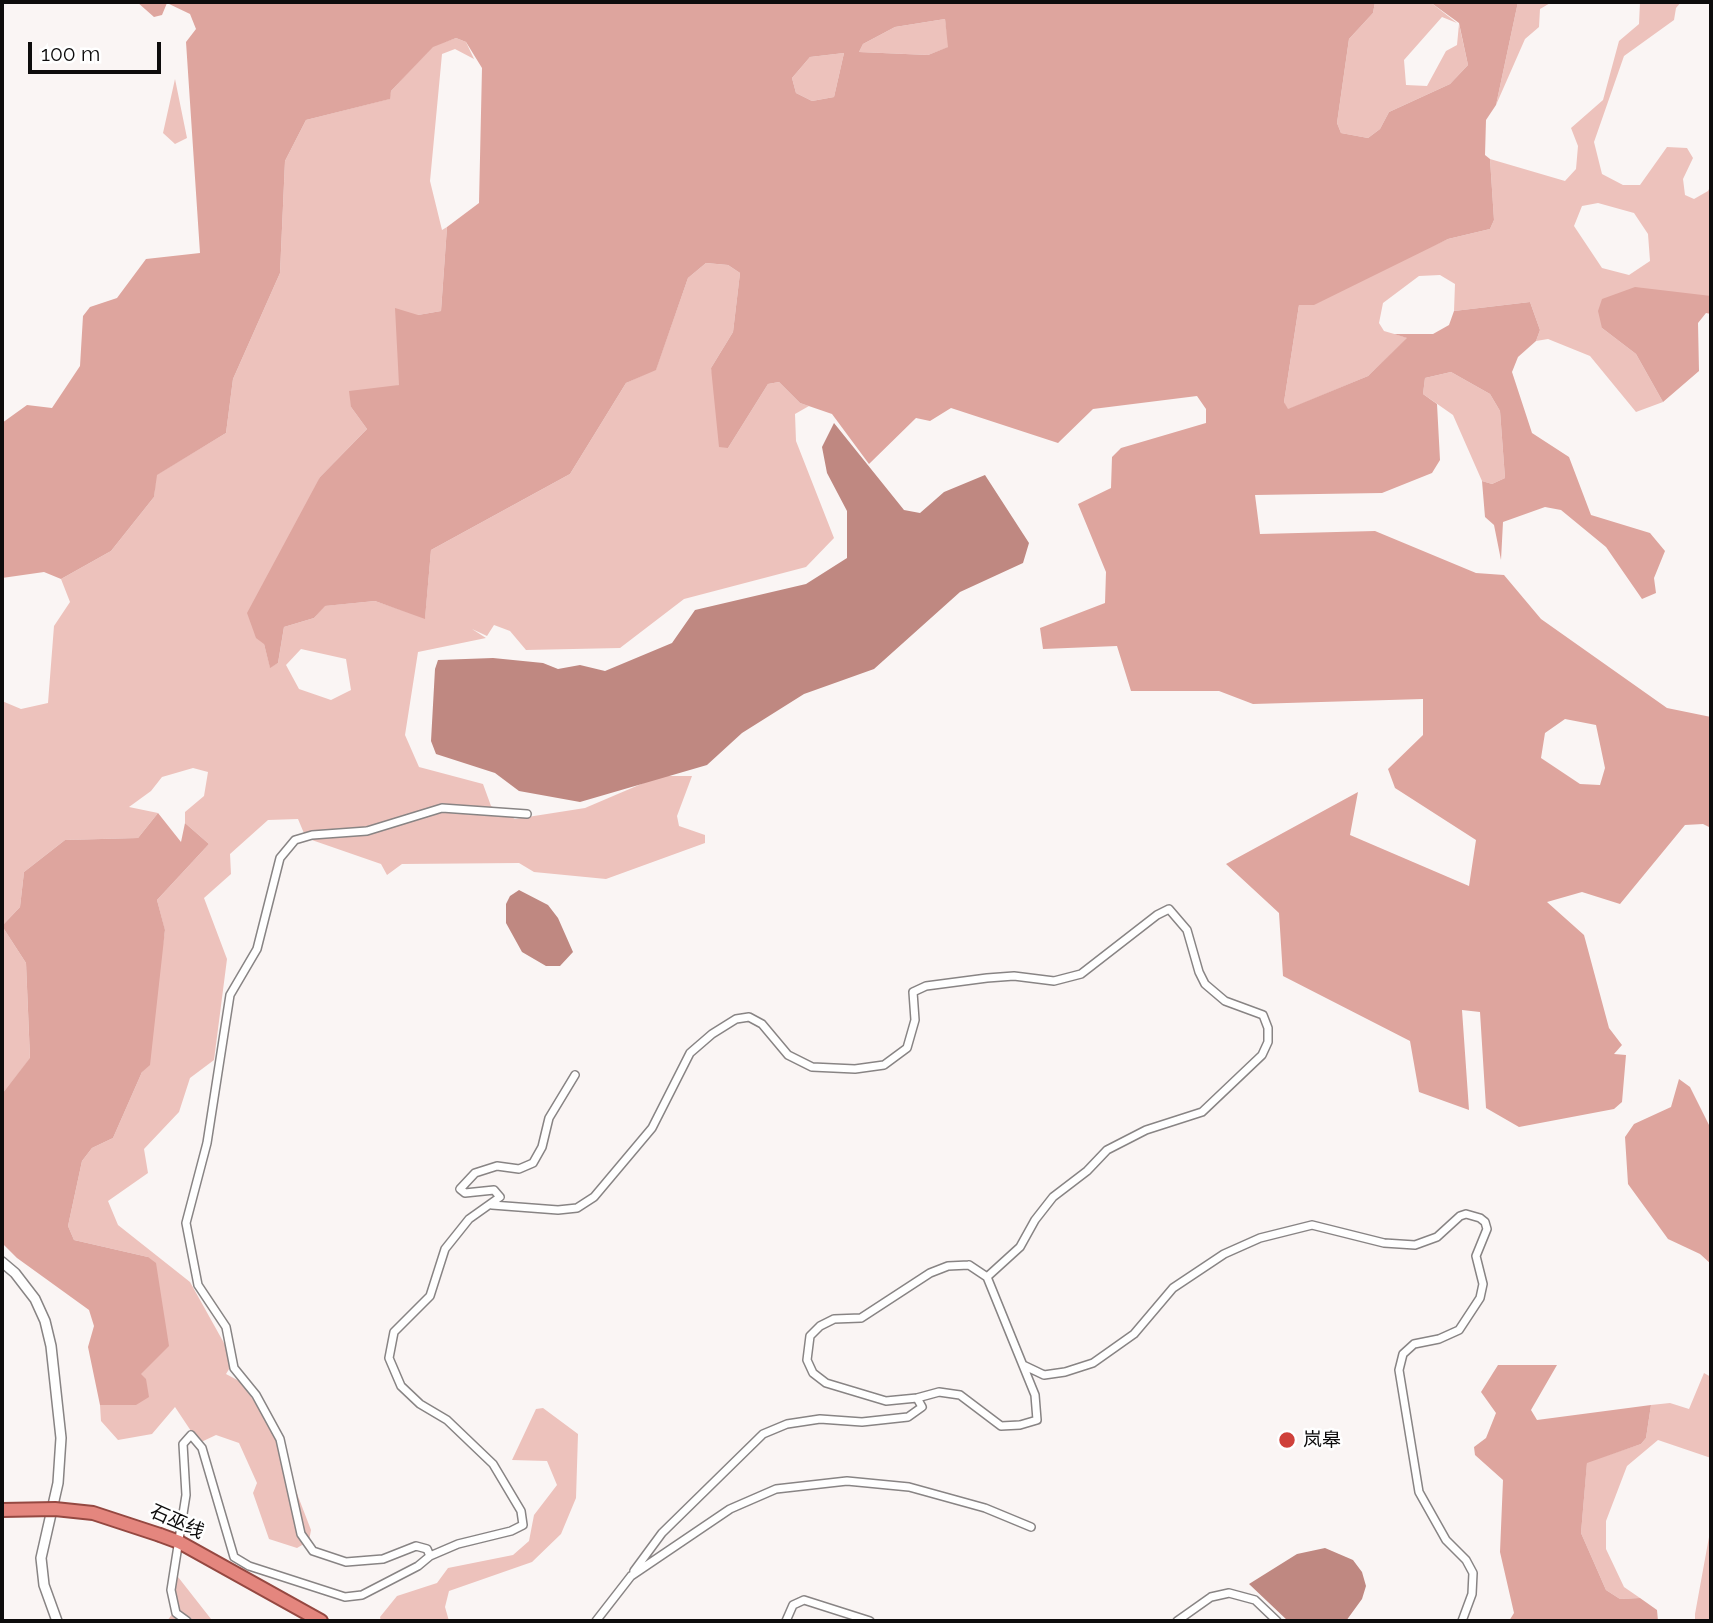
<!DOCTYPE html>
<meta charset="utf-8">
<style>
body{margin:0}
#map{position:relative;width:1713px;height:1623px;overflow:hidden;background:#faf5f4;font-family:Raleway,sans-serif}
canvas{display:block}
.frame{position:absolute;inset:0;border:4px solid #0d0c0c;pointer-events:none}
.scale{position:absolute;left:28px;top:42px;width:133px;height:32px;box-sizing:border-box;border:4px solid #0d0c0c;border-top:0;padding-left:9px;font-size:21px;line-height:24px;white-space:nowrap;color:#0d0c0c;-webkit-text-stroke:5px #fff;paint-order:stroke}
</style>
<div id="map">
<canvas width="1713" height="1623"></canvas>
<div class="frame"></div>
<div class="scale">100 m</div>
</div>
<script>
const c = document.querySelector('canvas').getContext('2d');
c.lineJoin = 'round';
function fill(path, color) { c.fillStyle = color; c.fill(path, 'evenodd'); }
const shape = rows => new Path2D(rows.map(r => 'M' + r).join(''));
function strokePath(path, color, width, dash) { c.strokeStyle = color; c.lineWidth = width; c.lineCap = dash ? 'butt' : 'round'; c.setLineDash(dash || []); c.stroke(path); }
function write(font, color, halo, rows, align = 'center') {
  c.font = font + ' Raleway,"Noto Sans SC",sans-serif'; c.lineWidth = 5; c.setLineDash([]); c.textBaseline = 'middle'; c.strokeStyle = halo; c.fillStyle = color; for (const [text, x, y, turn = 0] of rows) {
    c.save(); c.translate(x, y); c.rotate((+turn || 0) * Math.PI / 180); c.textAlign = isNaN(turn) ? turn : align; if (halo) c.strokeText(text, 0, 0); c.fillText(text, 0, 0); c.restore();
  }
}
const green = shape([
 [1375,2,1430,2,1457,23,1442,17,1404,60,1406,85,1427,86,1446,51,1457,45,1459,24,1468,65,1450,84,1389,112,1380,129,1368,138,1341,133,1337,123,1349,39,1373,13],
 [1518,2,1552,2,1540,9,1539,27,1525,39,1496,105],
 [1640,2,1681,2,1676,8,1674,20,1624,56,1594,142,1602,174,1623,185,1640,185,1667,147,1687,148,1693,158,1683,179,1685,195,1694,199,1708,191,1711,185,1711,296,1602,328,1636,354,1663,402,1636,412,1590,356,1548,339,1536,341,1540,330,1530,302,1454,311,1455,284,1440,275,1419,276,1383,303,1379,323,1384,331,1408,338,1368,376,1287,410,1284,402,1299,305,1448,239,1490,229,1494,220,1490,159,1565,181,1576,169,1578,146,1571,128,1603,100,1619,41,1639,24],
 [1598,203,1634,213,1648,234,1650,261,1629,275,1602,268,1574,226,1582,206],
 [945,19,949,47,928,55,859,52,863,44,895,27],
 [456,38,466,42,474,59,455,49,442,54,430,181,442,230,447,227,441,311,418,315,399,385,351,407,367,429,320,477,264,644,270,667,278,663,284,627,314,618,324,606,375,601,425,618,431,550,570,474,626,383,656,369,688,278,706,263,728,265,740,273,733,332,711,368,728,448,768,384,779,382,800,403,809,406,795,414,796,441,834,538,806,567,684,599,620,648,526,650,510,631,494,625,487,636,472,629,486,638,418,652,405,735,419,767,483,784,491,806,515,819,585,808,660,776,692,776,677,816,679,826,705,835,705,843,606,879,534,872,519,863,402,864,387,875,381,864,306,838,298,819,268,820,230,854,231,874,204,898,227,959,214,1060,190,1078,179,1112,144,1149,148,1173,108,1201,118,1225,190,1282,234,1361,226,1374,241,1382,271,1426,311,1530,309,1541,297,1548,269,1539,253,1493,257,1483,239,1443,216,1435,199,1443,175,1407,152,1434,118,1440,101,1421,100,1405,136,1405,141,1374,148,1257,74,1240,68,1226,82,1161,92,1148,113,1138,142,1072,165,931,157,900,209,844,185,823,185,812,204,796,208,772,193,768,162,777,151,791,129,807,158,813,138,838,65,840,24,872,20,907,2,926,26,963,30,1059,2,1094,2,701,21,709,48,703,54,626,70,602,61,579,111,551,154,497,156,475,226,433,233,379,280,273,285,161,306,120,389,99,391,91,433,46],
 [301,649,346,659,351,690,331,700,299,689,286,665],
 [844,53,834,97,812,101,796,93,792,78,810,57],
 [175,79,187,138,175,144,163,133],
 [1451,372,1490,394,1500,411,1505,478,1492,484,1482,481,1453,415,1423,394,1425,378],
 [1704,1373,1711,1377,1711,1458,1658,1440,1627,1466,1606,1521,1606,1549,1624,1587,1640,1598,1620,1599,1606,1590,1581,1533,1587,1462,1641,1444,1646,1438,1651,1405,1670,1403,1689,1409],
 [543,1408,578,1434,576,1498,561,1534,532,1562,449,1591,445,1607,449,1621,381,1621,380,1617,397,1596,437,1583,448,1568,513,1555,529,1541,534,1515,557,1485,547,1461,512,1460,536,1409],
 [1711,1526,1711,1621,1695,1621,1695,1614],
 [171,1568,211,1619,226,1621,167,1621,176,1609]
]);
const forest = shape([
 [137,2,1375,2,1373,13,1349,39,1337,123,1341,133,1368,138,1380,129,1389,112,1450,84,1468,65,1459,23,1430,2,1518,2,1496,105,1486,120,1485,155,1490,159,1494,220,1490,229,1448,239,1314,305,1299,305,1284,402,1288,409,1368,376,1407,338,1394,334,1433,334,1449,325,1454,311,1530,302,1540,330,1536,341,1518,357,1512,372,1532,433,1569,457,1591,515,1650,533,1665,551,1654,578,1656,593,1642,599,1606,547,1561,510,1545,507,1503,522,1501,560,1494,525,1485,517,1482,481,1492,484,1505,478,1500,411,1490,394,1451,372,1425,378,1423,394,1437,404,1440,460,1432,473,1382,493,1255,495,1260,534,1375,531,1476,573,1504,575,1541,619,1667,708,1711,717,1711,828,1703,824,1685,825,1620,904,1582,892,1547,902,1584,935,1609,1028,1622,1045,1614,1054,1626,1055,1622,1102,1614,1109,1519,1127,1486,1108,1480,1012,1462,1010,1469,1110,1419,1092,1410,1041,1283,976,1279,913,1226,864,1358,792,1350,835,1469,886,1476,840,1395,788,1388,769,1423,735,1423,699,1253,704,1219,691,1131,691,1117,646,1043,649,1040,628,1105,603,1106,572,1078,504,1111,488,1112,457,1121,448,1206,423,1206,409,1197,396,1093,409,1058,443,951,408,930,421,916,418,869,464,832,414,800,403,779,382,768,384,728,448,719,447,711,368,733,332,740,273,728,265,706,263,688,278,656,370,626,383,570,474,431,550,425,619,375,601,325,606,314,618,284,627,278,663,270,668,264,644,256,638,247,613,320,477,367,429,351,407,349,391,399,385,395,308,418,315,441,311,447,227,479,203,482,68,466,42,456,38,433,47,391,91,390,99,306,120,285,161,280,273,233,379,226,433,157,475,154,497,111,551,61,579,44,572,2,578,2,423,27,405,52,408,80,366,83,316,90,307,117,298,146,259,200,253,186,42,196,29,190,14,167,3,162,15,154,17],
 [945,19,948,47,928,55,859,52,863,44,895,27],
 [844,53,834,97,812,101,796,93,792,78,810,57],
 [1565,719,1596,725,1605,768,1600,785,1580,784,1541,758,1545,733],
 [1635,287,1711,296,1711,314,1706,313,1698,323,1699,371,1663,402,1636,354,1602,328,1598,311,1602,299],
 [158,813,181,842,185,823,209,844,157,900,165,930,150,1065,142,1072,113,1138,92,1148,82,1161,68,1226,74,1240,148,1257,156,1263,169,1346,141,1374,146,1379,149,1397,136,1405,100,1405,88,1347,94,1326,89,1310,17,1258,2,1243,2,1094,30,1058,26,963,2,926,20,907,24,872,65,840,138,838],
 [1679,1079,1690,1087,1711,1129,1711,1264,1700,1254,1668,1239,1628,1184,1625,1137,1634,1124,1671,1107],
 [1498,1365,1557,1365,1531,1410,1537,1420,1651,1405,1646,1438,1641,1444,1587,1463,1581,1533,1606,1590,1620,1599,1640,1598,1657,1610,1658,1621,1509,1621,1514,1613,1500,1552,1503,1480,1475,1455,1474,1447,1486,1438,1496,1413,1481,1392]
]);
const water = shape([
 [834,423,904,510,920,513,944,492,985,475,1029,543,1023,563,960,592,874,669,804,694,742,733,707,765,580,802,519,791,495,773,436,754,431,741,435,669,438,660,493,658,543,663,558,669,580,665,605,671,672,643,695,610,806,584,847,558,847,511,827,473,822,447],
 [519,890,548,905,558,918,573,952,560,966,546,966,522,952,506,923,506,904,510,896],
 [1325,1548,1353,1560,1362,1572,1366,1586,1362,1599,1346,1621,1288,1621,1249,1584,1297,1554]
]);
const minor = shape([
 [492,1205,558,1210,577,1208,594,1197,652,1128,690,1053,712,1034,736,1019,749,1017,762,1024,788,1055,812,1067,855,1069,884,1065,907,1048,915,1020,913,992,926,986,987,978,1014,976,1054,981,1081,974,1157,915,1169,909,1187,930,1199,972,1205,984,1225,1001,1263,1015,1268,1028,1268,1042,1262,1055,1202,1112,1146,1130,1107,1150,1087,1171,1053,1197,1035,1220,1020,1247,987,1277],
 [969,1265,987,1277,1035,1395,1037,1420,1020,1425,1001,1426,960,1395,939,1392,917,1398,886,1401,826,1383,813,1373,807,1360,810,1336,820,1326,834,1319,861,1318,930,1273,948,1266,969,1265],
 [1023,1365,1044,1375,1065,1372,1093,1363,1134,1334,1173,1288,1224,1254,1260,1238,1312,1225,1384,1243,1415,1245,1437,1237,1460,1216,1466,1214,1480,1218,1485,1222,1487,1229,1476,1256,1483,1284,1480,1298,1459,1330,1439,1339,1414,1344,1403,1354,1399,1370,1419,1492,1446,1540,1466,1560,1473,1573,1472,1594,1462,1621],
 [430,1556,458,1544,511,1531,523,1525,521,1511,493,1464,447,1420,420,1404,401,1386,389,1358,394,1332,430,1296,445,1249,469,1219,500,1197,494,1190,465,1193,460,1189,475,1173,497,1166,519,1169,533,1163,542,1147,549,1118,575,1075],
 [634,1571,662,1533,763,1434,787,1424,820,1419,862,1422,908,1417,922,1407,917,1398],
 [187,1621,176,1613,171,1590,186,1495,183,1444,191,1435,202,1448,234,1557,249,1566,345,1597,362,1595,418,1566,430,1556,427,1549,416,1546,383,1559,346,1562,313,1551,301,1534,280,1439,256,1395,234,1368,226,1327,198,1285,186,1223,207,1143,230,995,257,949,280,858,295,840,312,835,367,831,442,808,527,814],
 [596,1621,631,1576,730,1509,776,1489,847,1481,909,1487,985,1508,1031,1527],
 [786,1621,793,1605,804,1600,870,1621],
 [1177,1621,1211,1597,1229,1593,1255,1600,1277,1621]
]);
const tertiary = shape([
 [2,1262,15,1273,35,1299,45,1321,51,1346,61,1438,58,1483,41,1558,44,1585,57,1621]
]);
const trunk = shape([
 [160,1535,179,1542,321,1621]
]);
const trunkBridge = shape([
 [2,1510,55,1509,93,1513,160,1535]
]);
const markers = [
 [1287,1440,9,"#cf413b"]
];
const poiNames = [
 ["岚皋",1303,1440]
];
const streetNames = [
 ["石巫线",177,1522,24]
];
fill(green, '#edc2bc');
fill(forest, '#dea59e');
fill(water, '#bf8881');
strokePath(minor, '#888484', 10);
strokePath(tertiary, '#888484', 12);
strokePath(trunk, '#954841', 16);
strokePath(minor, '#fff', 7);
strokePath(tertiary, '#fff', 9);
strokePath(trunk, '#e4867e', 12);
strokePath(trunkBridge, '#954841', 16, []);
strokePath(trunkBridge, '#e4867e', 12);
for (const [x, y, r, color] of markers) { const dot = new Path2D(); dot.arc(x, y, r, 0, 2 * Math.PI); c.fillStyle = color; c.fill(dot); strokePath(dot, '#fff', 2.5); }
write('19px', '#0d0c0c', '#fff', poiNames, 'left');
write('19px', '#0d0c0c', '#fff', streetNames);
</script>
